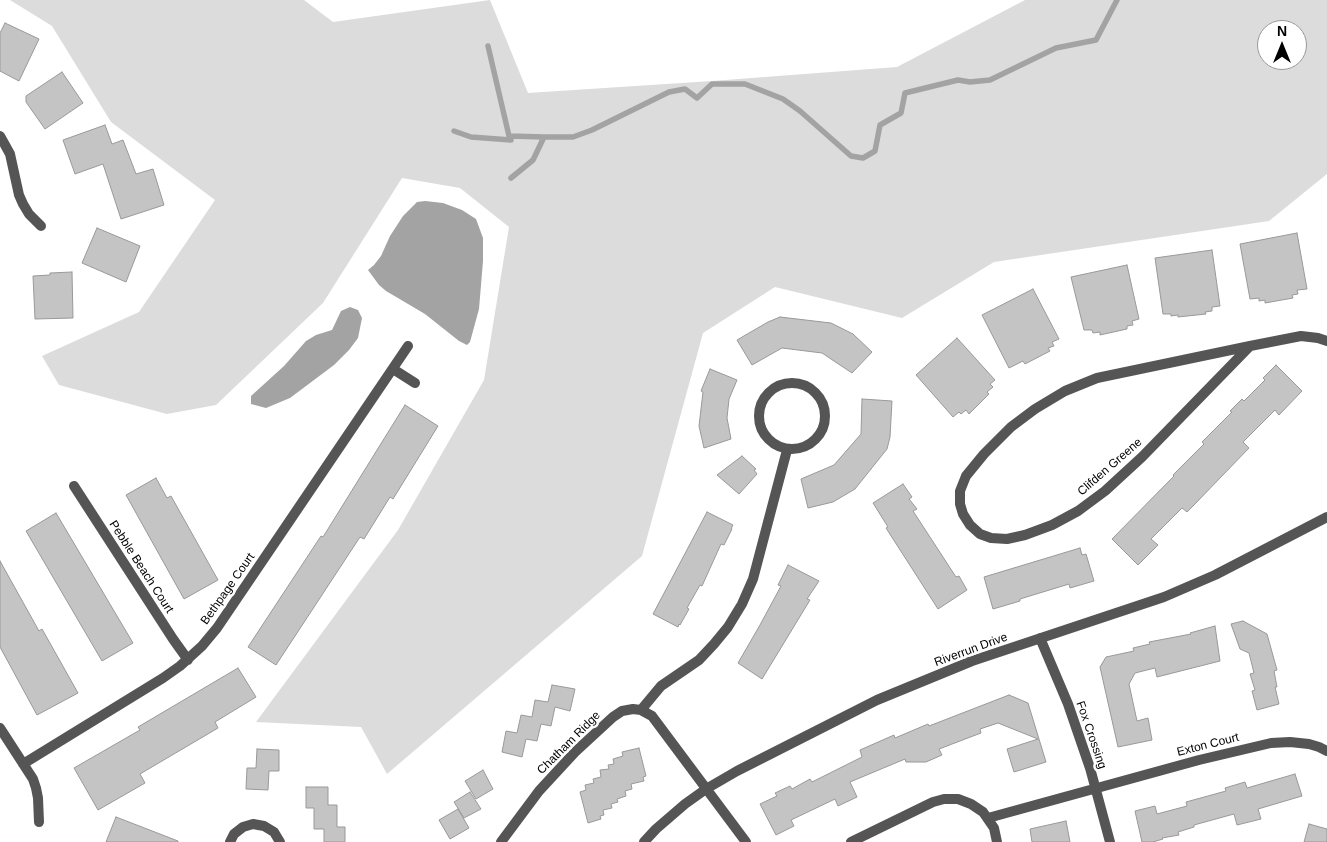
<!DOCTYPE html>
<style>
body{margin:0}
#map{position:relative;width:1327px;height:842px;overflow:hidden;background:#fff;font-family:Helvetica,sans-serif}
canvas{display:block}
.north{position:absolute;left:1257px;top:20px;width:50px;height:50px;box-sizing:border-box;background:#fff;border:1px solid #999;border-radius:50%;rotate:0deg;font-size:14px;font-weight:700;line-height:20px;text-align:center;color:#000}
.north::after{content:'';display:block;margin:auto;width:18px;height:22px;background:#000;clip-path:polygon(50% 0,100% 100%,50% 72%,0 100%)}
</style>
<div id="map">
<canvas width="1327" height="842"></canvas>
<div class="north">N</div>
</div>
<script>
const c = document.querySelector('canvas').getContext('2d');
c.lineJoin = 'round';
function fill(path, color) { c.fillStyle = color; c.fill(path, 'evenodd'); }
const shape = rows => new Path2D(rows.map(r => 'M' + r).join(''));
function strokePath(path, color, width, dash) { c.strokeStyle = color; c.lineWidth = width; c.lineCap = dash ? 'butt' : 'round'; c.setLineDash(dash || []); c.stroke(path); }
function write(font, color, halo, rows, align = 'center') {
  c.font = font + ' Helvetica,sans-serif'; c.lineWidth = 5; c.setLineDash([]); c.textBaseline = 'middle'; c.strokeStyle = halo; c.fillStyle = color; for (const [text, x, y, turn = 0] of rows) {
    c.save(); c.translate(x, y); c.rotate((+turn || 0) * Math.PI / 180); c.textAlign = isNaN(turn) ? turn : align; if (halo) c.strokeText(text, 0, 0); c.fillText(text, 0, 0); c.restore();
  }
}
const green = shape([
 [10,0,304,0,333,22,490,0,528,93,712,81,897,67,1025,0,1327,0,1327,174,1269,221,994,262,902,318,775,287,703,333,642,556,387,774,361,727,256,722,398,530,484,380,509,227,460,188,402,178,323,303,216,405,167,414,59,385,42,356,139,312,215,200,111,122,52,26],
 [1267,30,1297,30,1297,60,1267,60]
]);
const water = shape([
 [425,201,443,203,462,210,476,219,483,238,483,261,479,309,470,342,467,345,459,341,425,314,386,291,379,285,368,270,374,265,381,256,390,236,403,216,417,202],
 [350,307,358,310,362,318,358,338,349,350,334,365,290,398,266,408,251,404,251,396,284,366,306,341,316,335,332,330,341,311]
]);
const stream = shape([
 [488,46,509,136,544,137,573,137,592,130,669,92,685,89,697,98,712,84,745,84,783,99,800,111,851,156,863,158,875,151,880,125,901,113,905,93,958,80,970,82,990,80,1056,48,1096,40,1117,0],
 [454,131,471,137,511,140,510,136],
 [511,178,533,160,544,137]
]);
const building = shape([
 [5,23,39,39,19,81,0,71,0,33,5,23],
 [62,72,83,103,45,129,26,102,26,96,62,72],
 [105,125,112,144,123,140,136,174,153,169,164,205,121,219,103,164,75,174,63,140,105,125],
 [97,228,140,246,126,282,82,263,97,228],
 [1297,233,1307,289,1297,290,1298,294,1292,295,1293,298,1265,303,1265,300,1259,301,1259,298,1250,299,1240,244,1297,233],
 [1212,250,1220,306,1212,307,1212,311,1205,312,1206,314,1178,317,1178,315,1171,316,1171,314,1163,314,1155,258,1212,250],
 [1127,265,1139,319,1132,321,1133,325,1127,326,1127,329,1100,335,1100,332,1093,333,1092,330,1084,330,1071,277,1127,265],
 [72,272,73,318,35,319,33,276,50,275,50,273,72,272],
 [1033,289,1059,339,1052,342,1054,346,1048,348,1050,351,1025,364,1023,361,1009,368,982,315,1033,289],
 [780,317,831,323,853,334,872,352,852,373,822,353,782,348,752,365,737,340,768,322,780,317],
 [957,338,995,380,990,384,993,387,987,392,989,394,969,414,966,410,961,414,959,412,953,417,916,375,957,338],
 [1276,365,1302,391,1279,415,1275,410,1243,442,1249,448,1194,505,1187,512,1182,508,1151,539,1158,545,1138,565,1112,539,1174,476,1173,475,1204,444,1202,442,1232,412,1230,411,1242,399,1244,401,1265,380,1263,378,1276,365],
 [710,369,737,380,729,399,727,418,731,439,704,448,699,426,703,392,701,391,710,369],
 [862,399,892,401,890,437,887,449,855,489,833,502,808,508,801,479,834,465,861,434,862,399],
 [405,405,438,426,393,499,390,497,364,539,360,537,276,665,248,647,321,536,323,537,405,405],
 [742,456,756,469,754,470,757,474,739,494,717,475,742,456],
 [156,478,167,498,171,496,218,580,184,599,126,495,156,478],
 [903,484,912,497,909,499,917,509,913,511,956,577,959,576,967,590,938,609,886,528,888,527,873,503,903,484],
 [707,512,733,525,731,529,732,529,724,545,721,544,702,586,700,585,687,608,689,609,680,625,679,624,678,627,653,614,707,512],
 [56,513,133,643,102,661,26,531,56,513],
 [1080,548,1082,555,1086,554,1094,581,1070,588,1069,584,1020,599,1020,601,993,609,984,577,1080,548],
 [0,561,39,631,42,629,78,693,37,715,0,647,0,561],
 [788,565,819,581,807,599,810,600,762,679,738,663,760,625,781,586,778,585,788,565],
 [1243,621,1267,634,1277,670,1274,671,1277,687,1275,687,1279,704,1257,710,1252,691,1255,690,1250,674,1254,673,1249,653,1240,649,1231,624,1243,621],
 [1215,626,1220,661,1157,677,1155,668,1135,673,1129,684,1137,721,1148,718,1152,740,1118,747,1100,667,1106,657,1134,651,1133,648,1150,644,1149,642,1191,634,1190,633,1215,626],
 [238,668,256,697,215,722,218,728,140,774,145,783,98,810,74,768,140,730,138,727,238,668],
 [552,685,575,689,570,711,555,707,551,726,541,724,537,741,526,739,522,757,502,752,506,731,517,733,521,715,532,717,535,700,548,702,552,685],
 [1009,695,1028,703,1046,762,1014,772,1007,749,1038,739,998,723,980,729,981,733,939,749,942,755,926,762,906,762,905,759,850,782,857,797,838,806,835,799,791,820,794,826,776,835,760,804,777,796,775,793,790,786,792,789,810,779,812,782,862,757,860,750,894,735,895,738,928,724,929,726,1009,695],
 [639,748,646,776,643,777,644,781,631,784,632,789,625,791,626,796,617,799,618,802,611,804,612,808,603,810,604,815,600,816,601,819,588,823,580,792,586,790,585,785,594,783,593,779,601,777,600,770,609,769,608,765,614,764,613,759,623,756,622,752,639,748],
 [257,749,279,750,279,771,269,771,268,790,246,789,247,768,256,768,257,749],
 [483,770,493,789,476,799,465,781,483,770],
 [1295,774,1302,796,1258,809,1261,819,1237,825,1234,814,1194,825,1194,827,1178,832,1179,835,1162,838,1163,839,1153,842,1142,842,1135,811,1155,806,1157,814,1187,806,1186,802,1226,791,1225,788,1245,782,1247,788,1295,774],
 [306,787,328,787,328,805,337,805,337,827,345,827,345,842,324,842,324,829,314,829,314,808,306,808,306,787],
 [470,792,481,809,464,818,454,802,470,792],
 [458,809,469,828,450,839,439,820,458,809],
 [116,817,178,841,178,842,106,842,116,817],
 [1066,821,1070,842,1032,842,1030,829,1066,821],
 [1309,824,1327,829,1327,842,1304,842,1309,824]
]);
const minor = shape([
 [0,136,10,154,19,195,23,204,29,214,41,226],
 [1250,346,1142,457,1105,491,1078,511,1052,525,1025,535,1007,539,991,538,980,534,970,525,963,514,960,504,960,491,966,476,984,454,1011,427,1035,409,1065,391,1097,378,1250,346,1301,336,1318,338,1327,341],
 [393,369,415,383],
 '759 416a33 33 0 1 1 66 0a33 33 0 1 1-66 0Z',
 [74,486,173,639,188,660],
 [1040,638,1068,704,1090,768,1110,842],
 [641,710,652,716,746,842],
 [0,728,33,779,36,788,38,798,39,822],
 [23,764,163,678,180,666,202,646,217,628,408,346],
 [988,818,1199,760,1271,743,1290,742,1309,744,1319,747,1327,751],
 [230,842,234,834,243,827,253,824,264,826,274,832,280,842],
 [501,842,539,791,575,752,613,717,622,711,633,709,641,710,661,686,699,660,714,644,728,627,742,604,753,579,787,450],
 [644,842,656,829,685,804,706,789,737,771,877,700,972,661,1164,597,1215,575,1327,517],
 [851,842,933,802,944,799,958,799,971,804,983,812,994,828,997,842]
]);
const streetNames = [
 ["Clifden Greene",1110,467,-41],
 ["Pebble Beach Court",141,567,57],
 ["Bethpage Court",228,589,-55],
 ["Riverrun Drive",971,650,-20],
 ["Fox Crossing",1091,735,71],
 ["Chatham Ridge",569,743,-45],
 ["Exton Court",1208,745,-14]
];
fill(green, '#dcdcdc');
fill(water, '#a3a3a3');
strokePath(stream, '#a3a3a3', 5.5);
fill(building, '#c4c4c4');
strokePath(building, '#999', 1);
strokePath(minor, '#555', 10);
write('12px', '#000', '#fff', streetNames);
</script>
